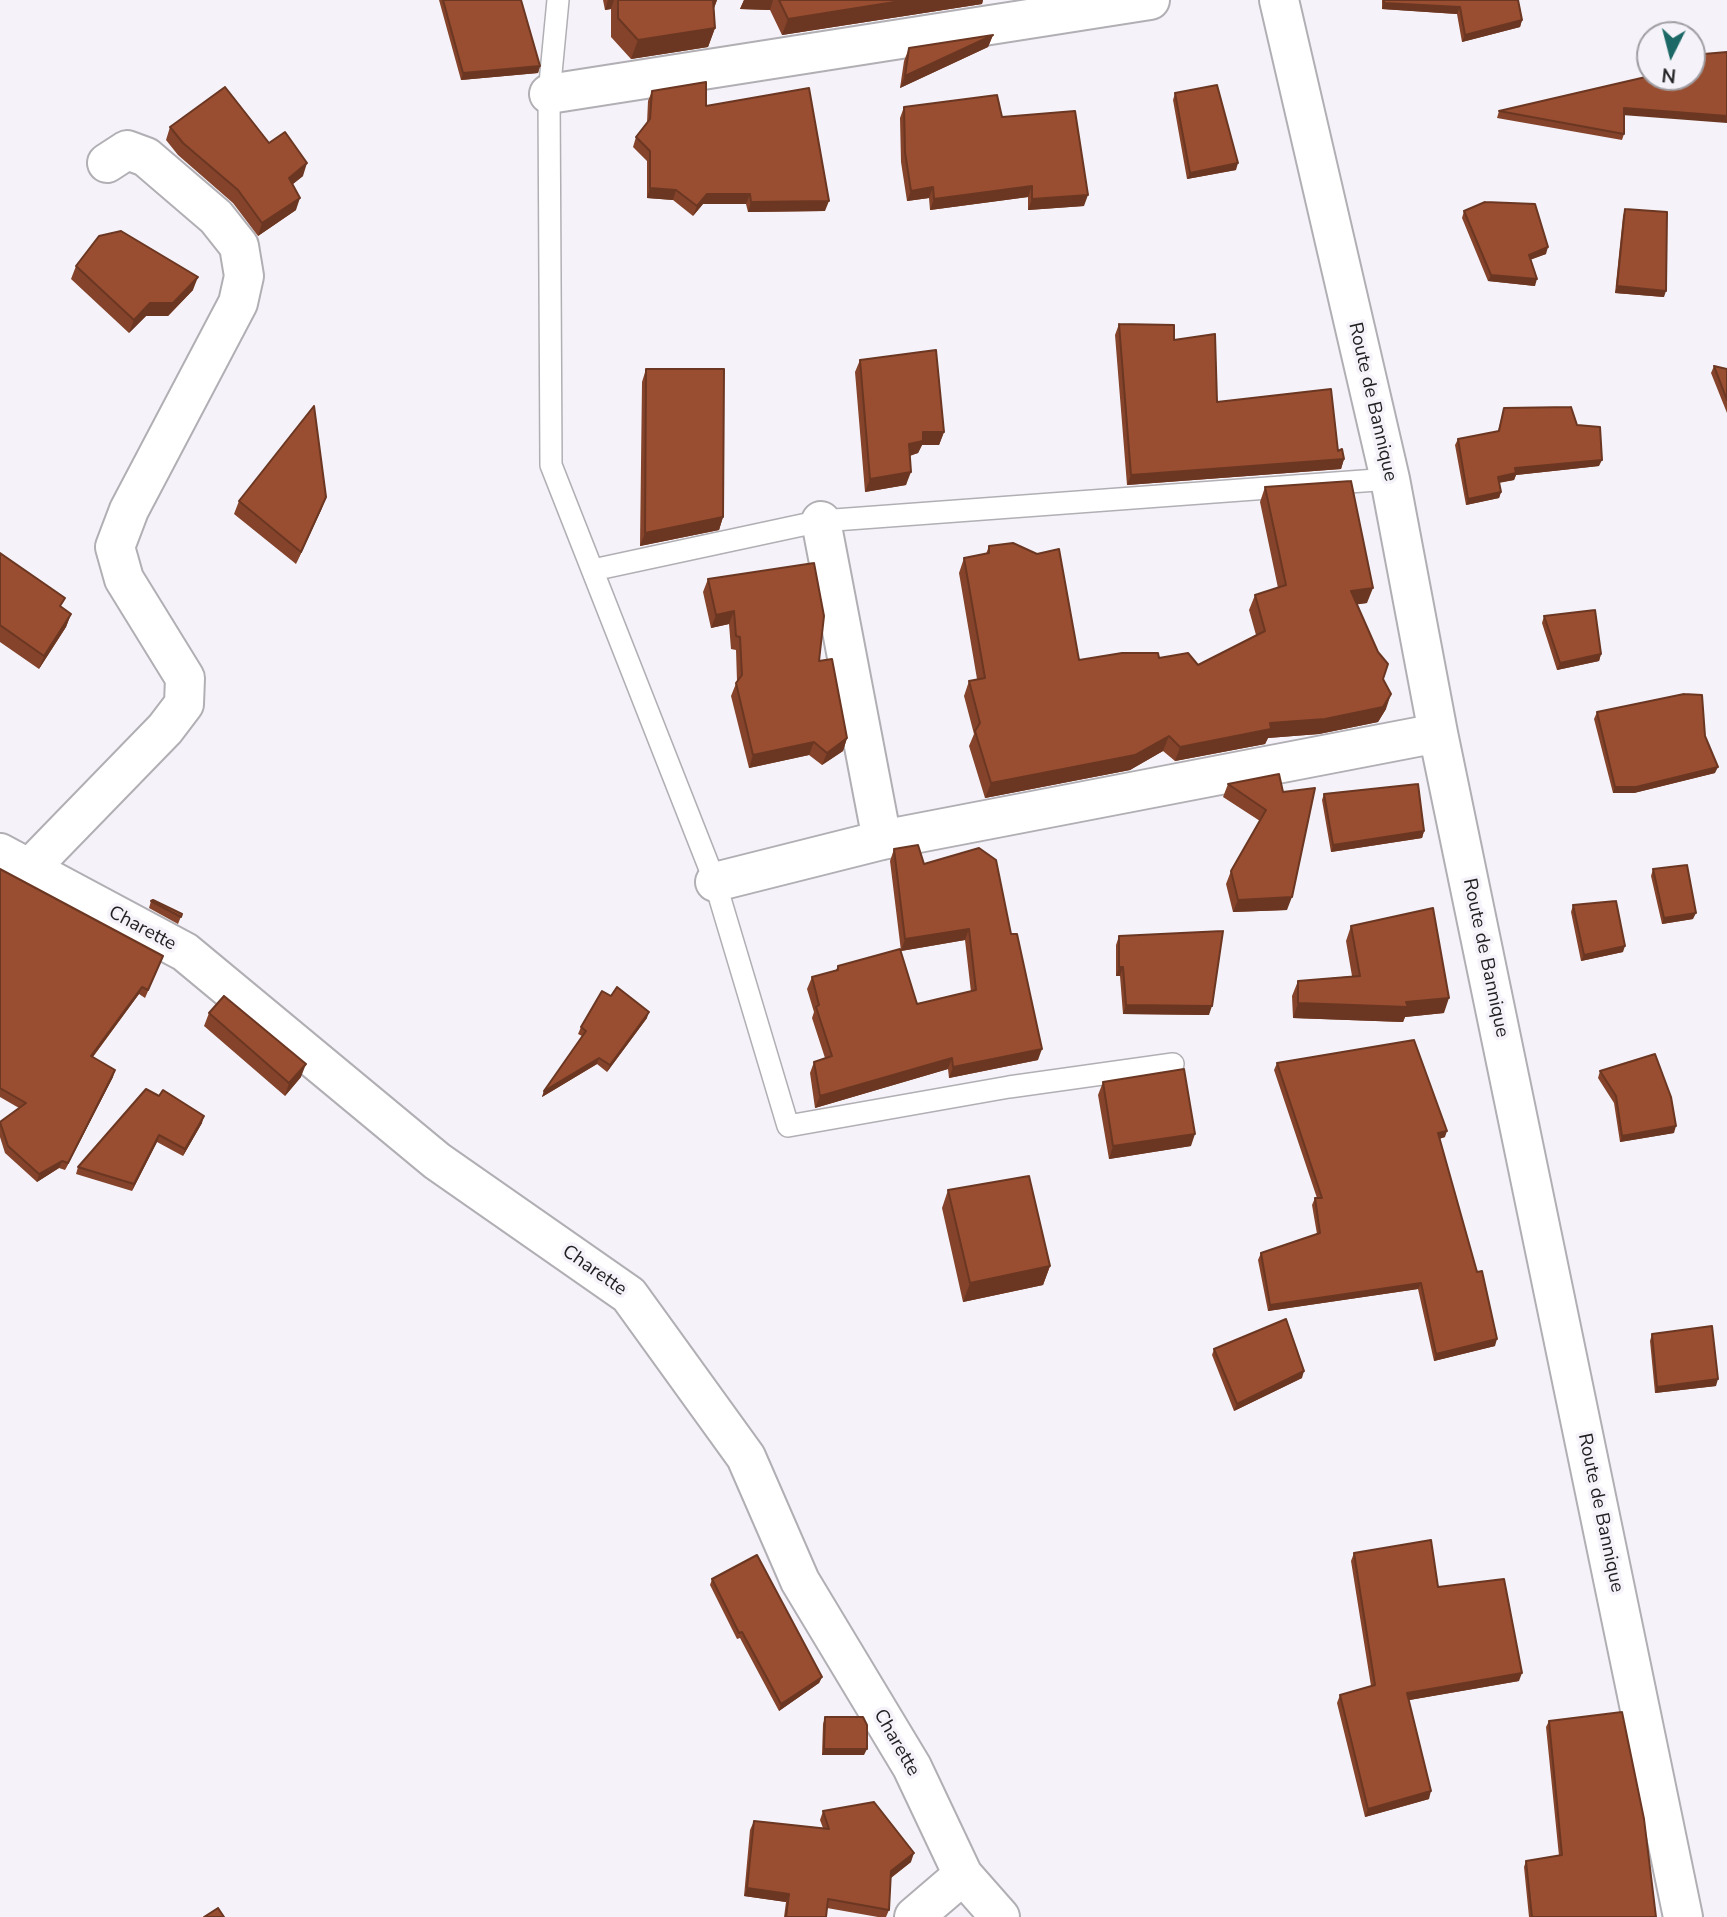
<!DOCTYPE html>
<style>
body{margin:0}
#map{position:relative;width:1727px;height:1917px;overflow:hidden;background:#f5f3f9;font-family:"Nunito Sans",sans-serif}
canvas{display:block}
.north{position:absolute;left:1636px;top:21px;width:70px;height:70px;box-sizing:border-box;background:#f5f3f9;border:2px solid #a09ea3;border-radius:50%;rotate:186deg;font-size:19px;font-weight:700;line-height:28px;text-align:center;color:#201f21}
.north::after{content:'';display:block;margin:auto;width:24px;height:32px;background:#1b6866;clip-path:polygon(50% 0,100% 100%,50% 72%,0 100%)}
</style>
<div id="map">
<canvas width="1727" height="1917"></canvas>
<div class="north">N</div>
</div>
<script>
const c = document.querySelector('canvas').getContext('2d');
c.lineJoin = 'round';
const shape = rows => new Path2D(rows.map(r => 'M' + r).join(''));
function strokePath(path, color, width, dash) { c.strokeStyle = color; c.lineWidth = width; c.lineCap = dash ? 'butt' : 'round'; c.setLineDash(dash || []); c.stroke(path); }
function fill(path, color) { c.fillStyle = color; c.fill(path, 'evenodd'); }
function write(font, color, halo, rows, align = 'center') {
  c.font = font + ' "Nunito Sans",sans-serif'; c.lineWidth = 7; c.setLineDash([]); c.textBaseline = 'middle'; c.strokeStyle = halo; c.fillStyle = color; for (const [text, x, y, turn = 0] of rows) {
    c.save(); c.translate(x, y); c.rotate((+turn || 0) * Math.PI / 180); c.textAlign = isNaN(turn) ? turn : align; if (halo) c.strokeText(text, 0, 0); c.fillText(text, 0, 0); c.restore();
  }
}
const service = shape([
 [558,0,549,94,551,465,715,882,788,1126,1009,1087,1173,1064],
 [593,570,821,521,1390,479]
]);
const minor = shape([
 [1279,0,1390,479,1438,733,1683,1917],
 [549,94,1150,0],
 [821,521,882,840],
 [0,853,185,952,437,1161,629,1295,746,1457,800,1581,912,1767,963,1875,1000,1917],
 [29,869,165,729,184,704,185,678,124,579,115,547,129,510,238,303,244,276,239,246,216,217,146,157,127,150,107,163],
 [715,882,882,840,1438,733],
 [914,1917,963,1875]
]);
const wall = shape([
 [439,0,521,0,540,66,538,73,461,80],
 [603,0,717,0,714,8,715,28,708,47,631,59,611,37,611,9,605,10],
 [744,0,983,0,982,4,782,35,770,10,740,9],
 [1382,0,1518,0,1522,20,1520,27,1462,42,1457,14,1382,9],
 [993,35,988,47,900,88,904,61,909,48],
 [652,91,706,106,825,211,748,212,746,204,703,204,693,216,673,200,647,198,647,161,633,147,636,137,647,123,648,101],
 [1175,93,1236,170,1187,179,1173,100],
 [904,107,1002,117,1084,206,1028,210,1028,197,930,210,929,198,907,201,901,162,900,118],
 [1499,111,1624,115,1624,134,1622,140,1497,118],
 [170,127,269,143,303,176,293,184,296,210,258,236,233,203,178,155,166,140],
 [1625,209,1664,297,1615,293,1623,216],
 [1464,211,1546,254,1530,260,1535,286,1488,281,1462,218],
 [76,266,193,290,168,316,146,316,129,333,71,279],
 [1119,324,1174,340,1217,402,1338,451,1344,459,1341,469,1127,485,1115,335],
 [860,360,944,432,939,445,922,445,918,453,910,456,906,485,865,492,855,372],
 [1714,366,1727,369,1727,413,1711,373],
 [646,369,723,517,719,530,640,546,642,382],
 [1504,408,1577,425,1599,466,1516,475,1514,480,1499,483,1501,492,1499,498,1466,505,1455,445,1458,439,1498,431],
 [1265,487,1367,603,1357,604,1383,679,1386,709,1378,722,1319,734,1268,738,1265,744,1175,761,1163,751,1130,770,985,798,969,746,974,734,964,696,969,681,977,679,959,573,964,558,986,554,989,546,1079,660,1159,658,1198,665,1256,635,1249,610,1255,595,1278,588,1260,502],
 [326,497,321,510,296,564,234,514,239,501],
 [0,553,61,607,71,614,66,627,39,669,0,642],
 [708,579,819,661,847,738,843,751,822,765,809,755,749,768,731,696,737,681,736,650,731,649,729,624,711,628,703,592],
 [1544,616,1601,654,1599,661,1557,670,1542,623],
 [1597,712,1705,736,1715,773,1634,793,1613,793,1594,719],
 [1228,784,1283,792,1287,910,1233,912,1226,884,1231,871,1260,821,1223,797],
 [1324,794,1424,831,1422,838,1331,852,1322,800],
 [894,849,924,864,1011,934,1038,1060,949,1078,948,1069,815,1108,810,1073,814,1062,825,1058,812,1018,814,1012,807,989,812,977,836,970,838,966,917,1004,971,992,965,940,901,951,890,861],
 [0,869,160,964,145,998,139,994,93,1057,113,1077,65,1170,59,1168,37,1182,5,1153,0,1137,0,1122,19,1108,0,1097],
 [1653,869,1693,919,1662,924,1651,876],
 [151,901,182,914,178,924,149,908],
 [1573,905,1623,952,1581,961,1571,912],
 [1351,926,1444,1013,1405,1017,1403,1022,1293,1018,1292,996,1298,981,1352,976,1346,941],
 [1119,936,1209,1015,1123,1014,1120,976,1116,976,1116,945],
 [611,996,647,1018,607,1072,597,1064,542,1097,544,1091,582,1036,578,1034,581,1027],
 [209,1013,301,1077,285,1096,204,1026],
 [1277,1063,1445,1137,1439,1139,1495,1346,1434,1361,1418,1289,1268,1311,1258,1260,1261,1253,1317,1234,1312,1205,1315,1198,1317,1198,1274,1070],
 [1600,1071,1674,1133,1620,1142,1614,1103,1598,1078],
 [1103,1082,1191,1146,1109,1159,1098,1095],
 [159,1096,202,1123,183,1156,157,1142,132,1191,76,1174,78,1167],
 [948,1190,1050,1266,1043,1285,963,1302,942,1208],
 [1652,1334,1716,1386,1655,1393,1650,1341],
 [1214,1349,1302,1378,1234,1411,1212,1355],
 [1354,1553,1438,1587,1519,1681,1409,1700,1429,1799,1365,1817,1337,1703,1340,1695,1371,1686,1351,1561],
 [712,1579,822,1677,819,1683,779,1711,740,1638,737,1639,710,1585],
 [825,1717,864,1755,822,1755,823,1724],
 [1549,1721,1656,1917,1529,1917,1524,1867,1526,1861,1559,1856,1546,1727],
 [823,1811,911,1862,891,1878,889,1910,886,1917,878,1917,827,1908,826,1917,784,1917,786,1902,744,1896,750,1830,754,1821,823,1828,820,1820]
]);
const shadedWall = shape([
 [608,0,614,0,611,9,605,10],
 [708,0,717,0,714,8,705,8],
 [744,0,773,0,770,10,740,9],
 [907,0,983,0,982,4,782,35,788,19],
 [1384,3,1460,7,1457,14,1382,9],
 [1522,20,1520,27,1462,42,1465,35],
 [715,28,708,47,631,59,638,40],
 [993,35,988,47,900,88,905,76],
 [540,66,538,73,461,80,463,73],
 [1624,108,1727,116,1727,123,1622,115],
 [307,163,303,176,284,191,289,178],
 [1238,163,1236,170,1187,179,1190,173],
 [1032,186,1028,197,930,210,934,199],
 [933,187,929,198,907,201,911,191],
 [650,188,676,190,673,200,647,198],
 [707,194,750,194,746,204,703,204,693,216,697,206],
 [1088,195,1084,206,1028,210,1032,199],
 [300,198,296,210,258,236,262,223],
 [829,201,825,211,748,212,751,202],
 [1548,247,1546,254,1526,261,1529,255],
 [1491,275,1537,279,1535,286,1488,281],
 [198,277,193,290,168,316,146,316,129,333,134,320,150,303],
 [1617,286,1666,291,1664,297,1615,293],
 [923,432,944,432,939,445,922,445,918,453,904,457,909,444],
 [1344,459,1341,469,1127,485,1131,475],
 [1602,460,1599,466,1516,475,1514,480,1495,483,1498,477,1515,468],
 [911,472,906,485,865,492,870,479],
 [1501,492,1499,498,1466,505,1468,499],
 [326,497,321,510,296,564,301,552],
 [723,517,719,530,640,546,645,533],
 [1373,588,1367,603,1346,606,1351,591],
 [734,611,729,624,711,628,716,615],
 [71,614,66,627,39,669,44,656],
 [1601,654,1599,661,1557,670,1560,663],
 [1391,694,1386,709,1378,722,1319,734,1268,738,1265,744,1175,761,1180,747,1270,723],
 [1169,736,1163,751,1130,770,985,798,991,783],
 [847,738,843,751,822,765,827,753],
 [814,742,809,755,749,768,753,755],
 [1718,767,1715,773,1634,793,1613,793,1615,787],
 [1424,831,1422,838,1331,852,1333,845],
 [1292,897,1287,910,1233,912,1238,900],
 [1696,913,1693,919,1662,924,1664,918],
 [969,929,965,940,901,951,905,939],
 [1625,946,1623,952,1581,961,1584,955],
 [1119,967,1123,967,1120,976,1116,976],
 [142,987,139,994,88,1063,91,1056],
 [1449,998,1444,1013,1405,1017,1403,1022,1293,1018,1298,1003,1406,1002],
 [1126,1005,1212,1006,1209,1015,1123,1014],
 [649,1012,647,1018,607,1072,610,1065],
 [1042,1049,1038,1060,949,1078,953,1067],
 [599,1058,597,1064,542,1097,544,1091],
 [952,1058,948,1069,815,1108,820,1096],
 [306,1064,301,1077,285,1096,289,1083],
 [115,1070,113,1077,65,1170,68,1163],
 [204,1116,202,1123,183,1156,185,1149],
 [1676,1126,1674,1133,1620,1142,1622,1136],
 [1447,1131,1445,1137,1435,1140,1438,1133],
 [1195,1134,1191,1146,1109,1159,1113,1146],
 [159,1135,157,1142,132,1191,134,1184],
 [62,1161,59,1168,37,1182,39,1174],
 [1050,1266,1043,1285,963,1302,970,1283],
 [1421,1283,1418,1289,1268,1311,1270,1305],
 [1497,1339,1495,1346,1434,1361,1436,1354],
 [1304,1371,1302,1378,1234,1411,1237,1404],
 [1718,1379,1716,1386,1655,1393,1657,1387],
 [1522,1673,1519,1681,1404,1701,1407,1693],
 [822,1677,819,1683,779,1711,781,1704],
 [824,1749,867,1749,864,1755,822,1755],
 [1431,1791,1429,1799,1365,1817,1368,1809],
 [914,1853,911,1862,888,1880,891,1871],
 [747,1888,789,1894,786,1902,744,1896]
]);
const building = shape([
 [443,0,521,0,540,66,463,73,443,0],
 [618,0,713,0,715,28,638,40,618,18,618,0],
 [779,0,907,0,788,19,779,0],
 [1384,0,1518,0,1522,20,1465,35,1460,7,1384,3,1384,0],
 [993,35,905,76,909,48,993,35],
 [1727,52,1727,116,1624,108,1624,134,1499,111,1650,76,1650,77,1692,77,1692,55,1727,52],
 [706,82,706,106,809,88,829,201,751,202,750,194,707,194,697,206,676,190,650,188,650,151,636,137,650,119,652,91,706,82],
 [1217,85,1238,163,1190,173,1175,93,1217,85],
 [225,87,269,143,285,132,307,163,289,178,300,198,262,223,238,190,183,143,170,127,225,87],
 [997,95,1002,117,1075,111,1088,195,1032,199,1032,186,934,199,933,187,911,191,905,152,904,107,997,95],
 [1485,202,1535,204,1548,247,1529,255,1537,279,1491,275,1464,211,1485,202],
 [1625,209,1667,212,1666,291,1617,286,1625,209],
 [121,231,198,277,173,303,150,303,134,320,76,266,99,236,121,231],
 [1119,324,1174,325,1174,340,1215,334,1217,402,1331,389,1338,451,1342,449,1344,459,1131,475,1119,324],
 [936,350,944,432,923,432,923,441,909,444,911,472,870,479,860,360,936,350],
 [1714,366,1727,369,1727,400,1714,366],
 [646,369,724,369,723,517,645,533,646,369],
 [314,406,326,497,301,552,239,501,314,406],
 [1571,407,1577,425,1600,427,1602,460,1515,468,1516,473,1498,477,1501,492,1468,499,1458,439,1499,431,1504,408,1571,407],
 [1351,481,1373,588,1351,591,1378,652,1388,664,1383,679,1391,694,1383,707,1325,719,1270,723,1271,729,1180,747,1169,736,1135,755,991,783,975,731,980,723,969,681,985,678,964,558,989,553,989,546,1013,543,1037,554,1059,549,1079,660,1122,653,1158,653,1159,658,1188,653,1198,665,1265,631,1255,595,1286,585,1265,487,1351,481],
 [0,553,65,598,60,606,71,614,44,656,0,625,0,553],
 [814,563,824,616,819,661,832,659,847,738,827,753,814,742,753,755,736,683,742,675,740,637,736,636,734,611,716,615,708,579,814,563],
 [1595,610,1601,654,1560,663,1544,616,1595,610],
 [1684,694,1702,695,1705,736,1718,767,1636,787,1615,787,1597,712,1684,694],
 [1279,774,1283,792,1315,788,1292,897,1238,900,1231,871,1266,810,1228,784,1279,774],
 [1418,784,1424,831,1333,845,1324,794,1418,784],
 [918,845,924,864,979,848,996,860,1011,934,1017,934,1042,1049,953,1067,952,1058,820,1096,814,1062,832,1056,816,1007,819,1005,812,977,838,970,838,966,900,949,917,1004,976,990,969,929,905,939,894,849,918,845],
 [1687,865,1696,913,1664,918,1653,869,1687,865],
 [0,869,163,956,148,990,142,987,91,1056,115,1070,68,1163,62,1161,39,1174,8,1146,0,1122,26,1103,0,1088,0,869],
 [153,900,182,914,181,917,151,901,153,900],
 [1616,901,1625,946,1584,955,1573,905,1616,901],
 [1433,908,1449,998,1406,1002,1408,1007,1298,1003,1298,981,1360,976,1351,926,1433,908],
 [1223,931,1212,1006,1126,1005,1123,967,1119,967,1119,936,1223,931],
 [617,987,649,1012,610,1065,599,1058,544,1091,586,1031,581,1027,602,991,611,996,617,987],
 [224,996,306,1064,289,1083,209,1013,224,996],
 [1414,1040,1447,1131,1438,1133,1477,1272,1482,1271,1497,1339,1436,1354,1421,1283,1270,1305,1261,1253,1320,1233,1315,1198,1322,1198,1277,1063,1414,1040],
 [1655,1054,1671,1097,1676,1126,1622,1136,1616,1096,1600,1071,1655,1054],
 [1184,1069,1195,1134,1113,1146,1103,1082,1184,1069],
 [146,1089,159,1096,163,1090,204,1116,185,1149,159,1135,134,1184,78,1167,146,1089],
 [1029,1176,1050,1266,970,1283,948,1190,1029,1176],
 [1286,1319,1304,1371,1237,1404,1214,1349,1286,1319],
 [1712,1326,1718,1379,1657,1387,1652,1334,1712,1326],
 [1431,1540,1438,1587,1504,1579,1522,1673,1407,1693,1431,1791,1368,1809,1340,1695,1375,1685,1354,1553,1431,1540],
 [757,1555,822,1677,781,1704,742,1632,739,1633,712,1579,757,1555],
 [1622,1712,1644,1819,1656,1917,1532,1917,1526,1861,1562,1855,1549,1721,1622,1712],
 [825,1717,863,1717,867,1725,867,1749,824,1749,825,1717],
 [874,1802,914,1853,891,1871,889,1910,828,1899,826,1917,786,1917,789,1894,747,1888,754,1821,829,1829,823,1811,874,1802],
 [218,1908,224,1917,204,1917,218,1908]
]);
const streetNames = [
 ["Route de Bannique",1372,402,77],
 ["Charette",142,929,28],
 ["Route de Bannique",1485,958,78],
 ["Charette",594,1271,35],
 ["Route de Bannique",1600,1513,78],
 ["Charette",896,1743,60]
];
strokePath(service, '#b1afb4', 24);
strokePath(minor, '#b1afb4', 42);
strokePath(service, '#fff', 21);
strokePath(minor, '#fff', 38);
fill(wall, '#84432a');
fill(shadedWall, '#6b3722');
fill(building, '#994e31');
strokePath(building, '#6b3722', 2);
write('19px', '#201f21', '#f5f3f9', streetNames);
</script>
